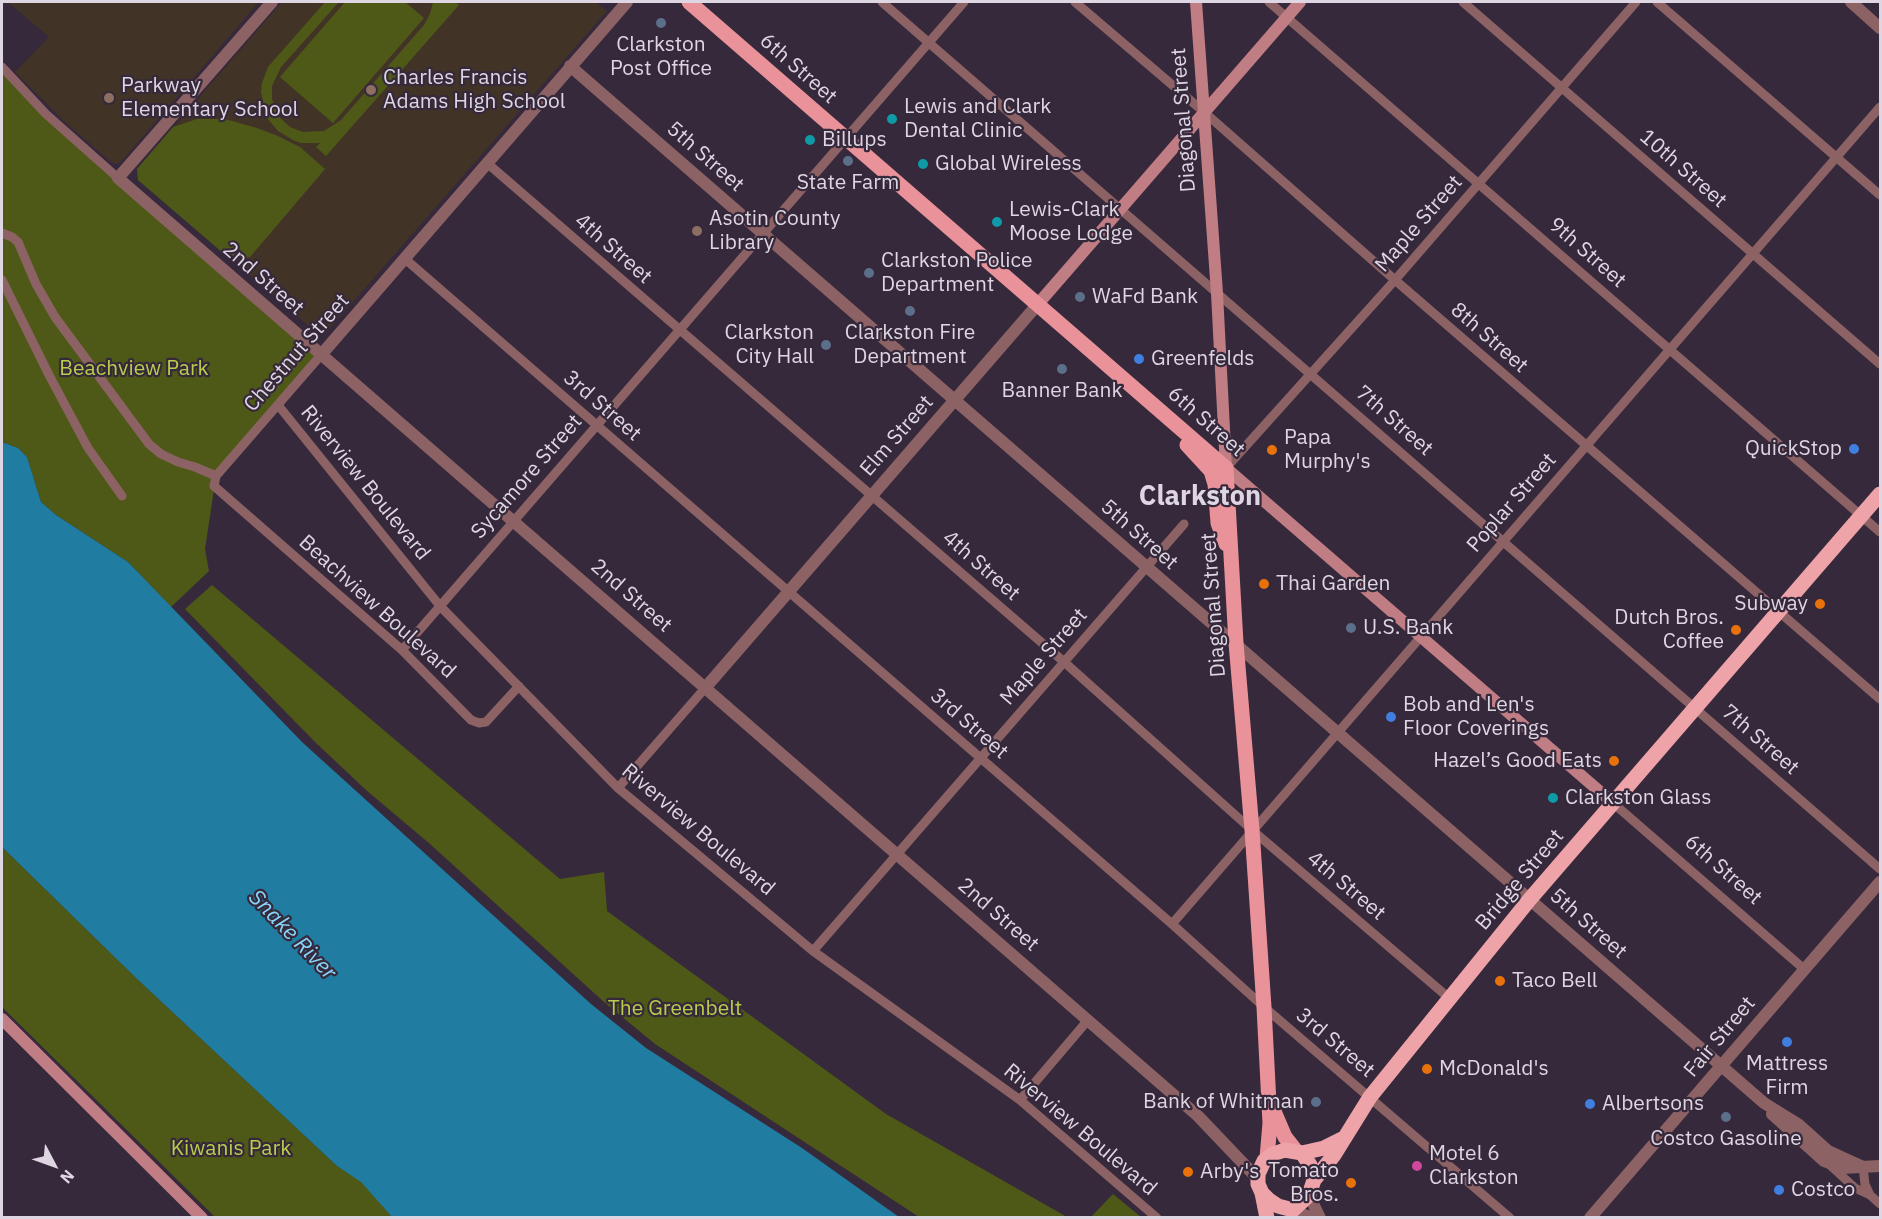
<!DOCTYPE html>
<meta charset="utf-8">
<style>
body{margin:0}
#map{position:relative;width:1882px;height:1219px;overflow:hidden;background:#36293b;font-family:"IBM Plex Sans",sans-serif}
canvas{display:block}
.frame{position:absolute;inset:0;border:3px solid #ded6e2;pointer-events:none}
.north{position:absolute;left:24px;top:1135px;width:60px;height:60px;-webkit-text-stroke:4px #36293b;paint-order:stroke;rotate:131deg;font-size:16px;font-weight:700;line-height:24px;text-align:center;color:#ded6e2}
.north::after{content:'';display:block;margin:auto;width:21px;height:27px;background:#ded6e2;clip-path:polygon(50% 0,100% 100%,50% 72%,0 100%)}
</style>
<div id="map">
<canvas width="1882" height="1219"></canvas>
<div class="frame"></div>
<div class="north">N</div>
</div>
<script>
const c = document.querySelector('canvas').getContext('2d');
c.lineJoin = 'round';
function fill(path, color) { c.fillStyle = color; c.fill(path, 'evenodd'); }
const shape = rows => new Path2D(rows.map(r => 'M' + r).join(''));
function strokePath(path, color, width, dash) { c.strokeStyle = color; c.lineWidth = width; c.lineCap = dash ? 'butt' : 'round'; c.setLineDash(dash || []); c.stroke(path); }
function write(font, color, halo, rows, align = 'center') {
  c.font = font + ' "IBM Plex Sans",sans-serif'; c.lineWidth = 4.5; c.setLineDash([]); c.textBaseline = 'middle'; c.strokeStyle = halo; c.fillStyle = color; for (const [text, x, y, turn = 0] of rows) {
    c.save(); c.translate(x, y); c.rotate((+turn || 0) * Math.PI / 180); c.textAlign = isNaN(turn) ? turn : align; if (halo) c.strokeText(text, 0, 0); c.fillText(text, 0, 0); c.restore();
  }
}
const education = shape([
 [8,2,259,2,120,163,116,164,110,161,66,123,15,72,49,37],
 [282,2,595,2,607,11,325,334,319,335,138,180,137,169]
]);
const green = shape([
 [325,2,339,2,281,67,272,86,272,99,280,118,290,127,303,132,324,131,341,120,424,25,430,14,433,2,455,2,459,5,326,156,316,147,320,143,301,143,293,140,278,131,267,118,261,92,262,83,268,67],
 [345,2,405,2,424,18,333,123,280,77],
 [2,67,12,79,321,355,216,476,205,549,209,571,171,607,128,562,56,515,41,502,27,457,18,448,2,442],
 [197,119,225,119,257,128,278,136,300,147,325,169,250,257,230,259,138,180,137,169,173,127],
 [212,585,560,879,604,872,607,911,886,1114,1067,1217,919,1217,655,1044,604,1002,430,844,366,790,314,741,185,609],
 [2,847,136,978,337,1166,361,1181,392,1217,215,1217,2,1007],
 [1113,1194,1141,1217,1091,1217]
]);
const water = shape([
 [2,442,18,448,27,457,41,502,56,515,128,562,302,742,591,1004,646,1048,802,1148,899,1217,392,1217,361,1182,337,1166,136,978,2,847]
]);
const minor = shape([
 [882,2,1880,869],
 [1075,2,1204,112,1395,280,1880,699],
 [1269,2,1880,532],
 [1463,2,1880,364],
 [1657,2,1880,195],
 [2,67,46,114,118,178],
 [487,163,1063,661,1252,830,1449,998],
 [2,233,12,237,18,242,36,284,55,317,149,444,161,454,178,462,195,467,216,476,321,355],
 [404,258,1172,924,1264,1007,1510,1218],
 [2,280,49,375,88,448,122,496],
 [278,405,440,606,618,788,813,951,1020,1100,1157,1218],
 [1226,468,1395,280,1636,2],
 [216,476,214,486,402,650,471,720,479,723,486,722,519,686],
 [402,650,964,2],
 [618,788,706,687],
 [1613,803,1804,969],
 [1172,924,1880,107],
 [813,951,1184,524],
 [1020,1100,1088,1020],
 [1831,1166,1855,1188,1870,1195,1880,1204],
 [1863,1167,1865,1184,1870,1195]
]);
const tertiary = shape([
 [272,2,118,178,1198,1116,1258,1179],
 [1851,2,1880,28],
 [570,66,1764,1103,1798,1124,1828,1151,1863,1167],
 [321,355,627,2],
 [706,687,1038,304],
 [1772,1114,1824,1161,1842,1168,1880,1166],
 [1309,1195,1320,1218],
 [1293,1210,1312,1218],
 [1590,1218,1880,882]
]);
const secondary = shape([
 [1196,2,1217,293,1226,468,1613,803],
 [1038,304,1300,2],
 [2,1019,202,1218]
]);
const primary = shape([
 [689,2,1226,468,1236,643,1252,830,1264,1007,1270,1123,1267,1158],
 [1187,445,1211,471,1215,484,1218,523,1226,544],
 [1273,1109,1285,1137,1296,1151]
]);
const trunk = shape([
 [1285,1150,1302,1153,1310,1165,1314,1180,1309,1195,1293,1210,1278,1206,1269,1200,1262,1193,1258,1184,1258,1174,1264,1161,1273,1154,1285,1150],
 [1302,1153,1324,1148,1344,1138],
 [1314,1180,1334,1155,1370,1097,1530,899,1880,494],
 [1262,1193,1267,1218]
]);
const markers = [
 [661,23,6,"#5c6f8a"],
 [371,90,6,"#8d6e63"],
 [109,98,6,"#8d6e63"],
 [892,119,6,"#0f9aa8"],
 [810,140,6,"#0f9aa8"],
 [848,161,6,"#5c6f8a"],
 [923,164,6,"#0f9aa8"],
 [997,222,6,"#0f9aa8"],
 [697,231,6,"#8d6e63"],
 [869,273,6,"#5c6f8a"],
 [1080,297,6,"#5c6f8a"],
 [910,311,6,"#5c6f8a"],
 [826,345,6,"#5c6f8a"],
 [1139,359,6,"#3f7fe0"],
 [1062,369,6,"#5c6f8a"],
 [1854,449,6,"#3f7fe0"],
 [1272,450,6,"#e8710a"],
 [1264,584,6,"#e8710a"],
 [1820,604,6,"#e8710a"],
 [1351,628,6,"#5c6f8a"],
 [1736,630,6,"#e8710a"],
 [1391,717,6,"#3f7fe0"],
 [1614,761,6,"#e8710a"],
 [1553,798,6,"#0f9aa8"],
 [1500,981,6,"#e8710a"],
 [1787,1042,6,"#3f7fe0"],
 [1427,1069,6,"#e8710a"],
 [1316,1102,6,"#5c6f8a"],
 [1590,1104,6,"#3f7fe0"],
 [1726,1117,6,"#5c6f8a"],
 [1417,1166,6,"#d1479c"],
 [1188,1172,6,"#e8710a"],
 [1351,1183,6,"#e8710a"],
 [1779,1190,6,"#3f7fe0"]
];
const poiNames = [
 ["Clarkston",661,45,"center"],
 ["Post Office",661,69,"center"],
 ["Charles Francis",383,78],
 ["Adams High School",383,102],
 ["Parkway",121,86],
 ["Elementary School",121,110],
 ["Lewis and Clark",904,107],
 ["Dental Clinic",904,131],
 ["Billups",822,140],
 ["Global Wireless",935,164],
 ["State Farm",848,183,"center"],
 ["Lewis-Clark",1009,210],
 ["Moose Lodge",1009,234],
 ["Asotin County",709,219],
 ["Library",709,243],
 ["Clarkston Police",881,261],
 ["Department",881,285],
 ["WaFd Bank",1092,297],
 ["Clarkston",814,333,"right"],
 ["City Hall",814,357,"right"],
 ["Clarkston Fire",910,333,"center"],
 ["Department",910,357,"center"],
 ["Greenfelds",1151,359],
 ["Banner Bank",1062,391,"center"],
 ["Papa",1284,438],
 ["Murphy's",1284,462],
 ["QuickStop",1842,449,"right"],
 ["Thai Garden",1276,584],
 ["Subway",1808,604,"right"],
 ["Dutch Bros.",1724,618,"right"],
 ["Coffee",1724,642,"right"],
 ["U.S. Bank",1363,628],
 ["Bob and Len's",1403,705],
 ["Floor Coverings",1403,729],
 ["Hazel’s Good Eats",1602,761,"right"],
 ["Clarkston Glass",1565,798],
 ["Taco Bell",1512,981],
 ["Mattress",1787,1064,"center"],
 ["Firm",1787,1088,"center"],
 ["McDonald's",1439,1069],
 ["Bank of Whitman",1304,1102,"right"],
 ["Albertsons",1602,1104],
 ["Costco Gasoline",1726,1139,"center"],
 ["Motel 6",1429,1154],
 ["Clarkston",1429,1178],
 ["Tomato",1339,1171,"right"],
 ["Bros.",1339,1195,"right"],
 ["Arby's",1200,1172],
 ["Costco",1791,1190]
];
const streetNames = [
 ["6th Street",798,69,41],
 ["Diagonal Street",1184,120,-94],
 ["5th Street",705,157,41],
 ["10th Street",1683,169,41],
 ["Maple Street",1419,224,-49],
 ["4th Street",613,249,41],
 ["9th Street",1587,253,41],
 ["2nd Street",263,279,41],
 ["8th Street",1489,338,41],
 ["Chestnut Street",297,353,-49],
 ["3rd Street",602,406,41],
 ["7th Street",1394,421,41],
 ["6th Street",1206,422,41],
 ["Elm Street",897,436,-49],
 ["Sycamore Street",527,477,-49],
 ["Riverview Boulevard",365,483,51],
 ["Poplar Street",1512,503,-49],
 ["5th Street",1139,535,41],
 ["4th Street",981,566,41],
 ["2nd Street",631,596,41],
 ["Diagonal Street",1214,605,-94],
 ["Beachview Boulevard",377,607,42],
 ["Maple Street",1044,657,-49],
 ["3rd Street",969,724,41],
 ["7th Street",1760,740,41],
 ["Riverview Boulevard",698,830,40],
 ["6th Street",1723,870,41],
 ["Bridge Street",1520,880,-50],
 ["4th Street",1346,886,40],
 ["2nd Street",998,915,41],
 ["5th Street",1588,924,41],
 ["Fair Street",1720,1037,-50],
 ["3rd Street",1335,1043,40],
 ["Riverview Boulevard",1080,1130,40]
];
const parkNames = [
 ["Beachview Park",134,369],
 ["The Greenbelt",675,1009],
 ["Kiwanis Park",231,1149]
];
const waterNames = [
 ["Snake River",292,935,46]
];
const districtNames = [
 ["Clarkston",1200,497]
];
fill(education, '#423327');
fill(green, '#4f5917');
fill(water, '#207ca0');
strokePath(minor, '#8c6265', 9);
strokePath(tertiary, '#8c6265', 12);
strokePath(secondary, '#c07d83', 12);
strokePath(primary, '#e9929a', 15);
strokePath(trunk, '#eea3a9', 15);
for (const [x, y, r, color] of markers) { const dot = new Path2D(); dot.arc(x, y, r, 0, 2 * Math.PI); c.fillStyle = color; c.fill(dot); strokePath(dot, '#36293b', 2); }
write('21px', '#ded6e2', '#36293b', poiNames, 'left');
write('21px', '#ded6e2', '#36293b', streetNames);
write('21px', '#b9cc4b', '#36293b', parkNames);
write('italic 22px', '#88d6fa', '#36293b', waterNames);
write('bold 27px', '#ded6e2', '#36293b', districtNames);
</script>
